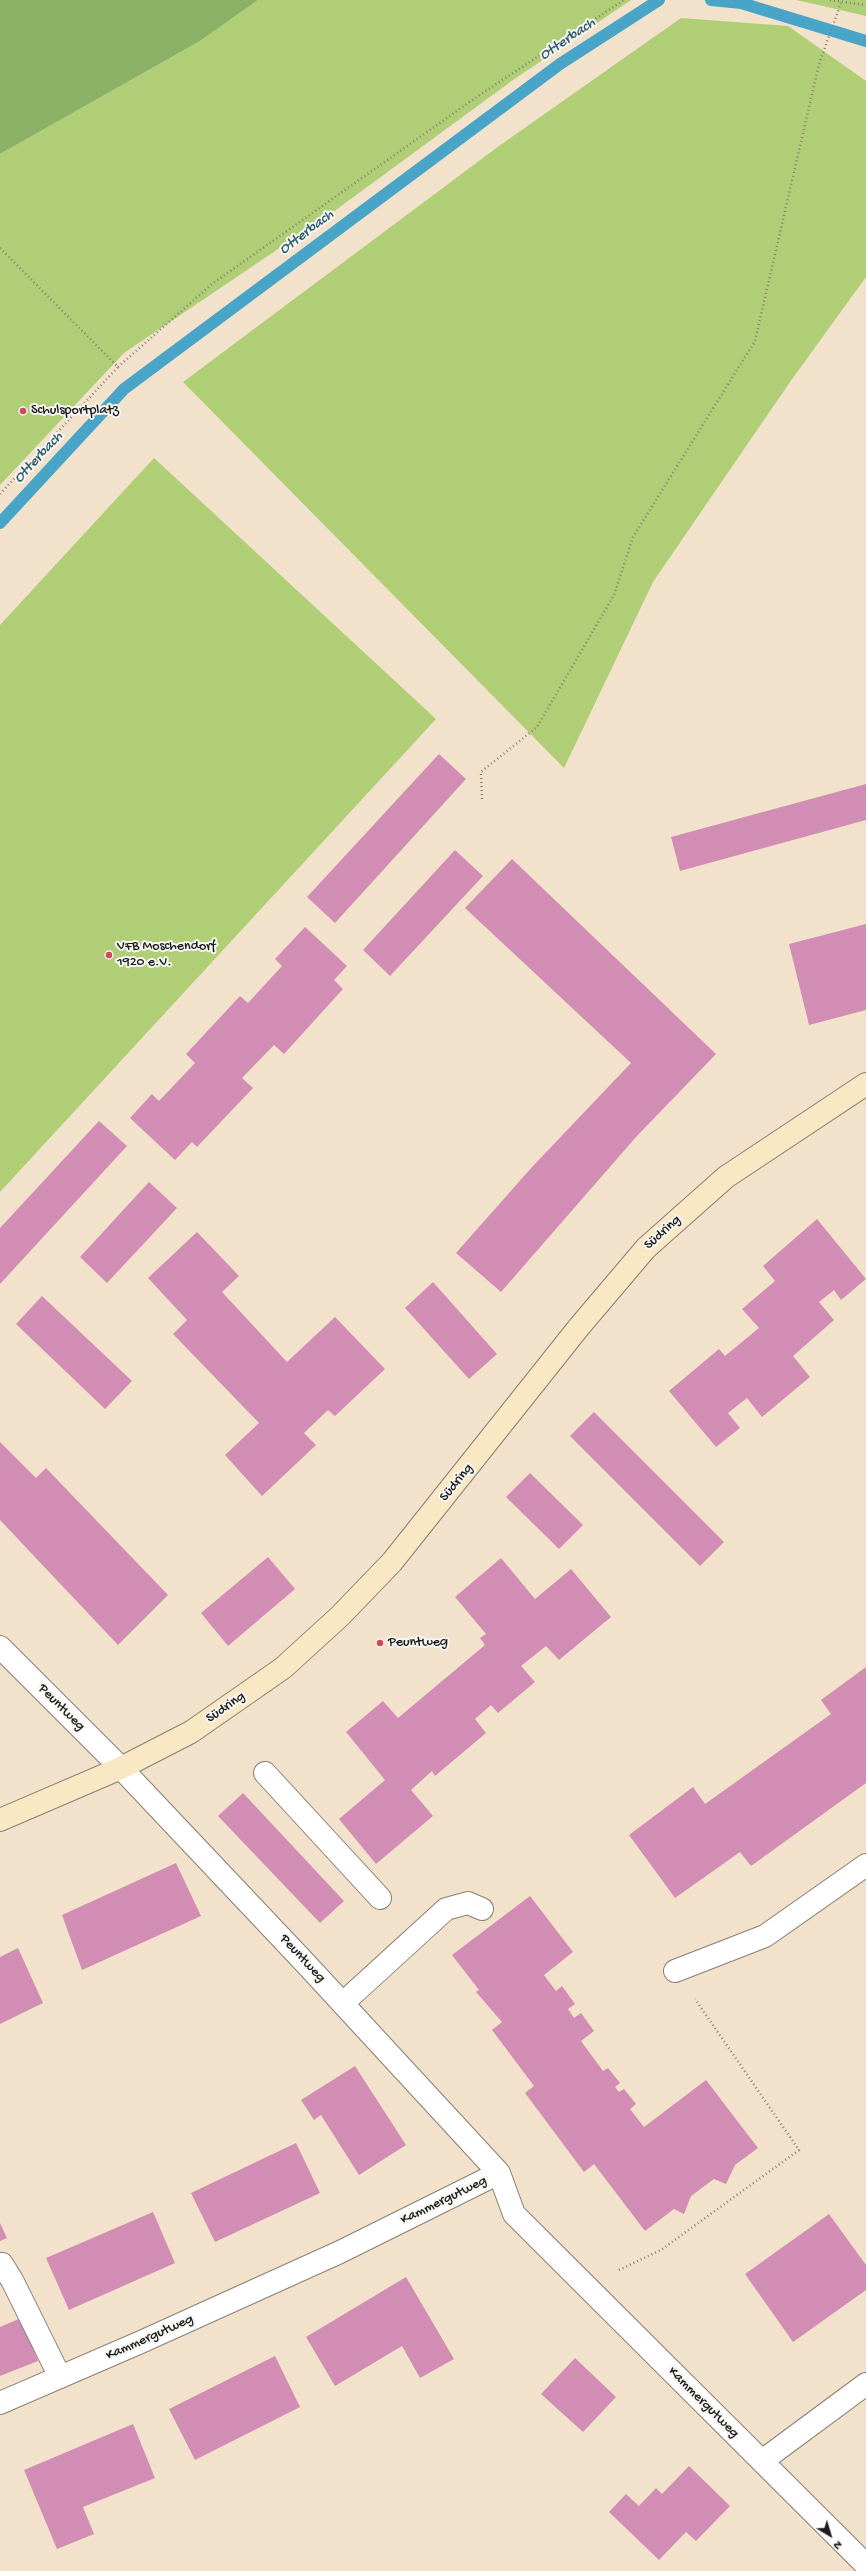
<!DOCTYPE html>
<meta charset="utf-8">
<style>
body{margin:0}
#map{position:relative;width:866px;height:2571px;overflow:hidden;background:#f3e2cb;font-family:"Gochi Hand",sans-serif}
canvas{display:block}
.north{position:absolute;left:810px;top:2515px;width:40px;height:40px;-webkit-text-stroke:3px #f6f6f2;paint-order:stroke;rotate:142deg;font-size:11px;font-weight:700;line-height:16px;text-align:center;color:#1c1c1c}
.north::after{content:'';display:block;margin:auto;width:14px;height:18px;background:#1c1c1c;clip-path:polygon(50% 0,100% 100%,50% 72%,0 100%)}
</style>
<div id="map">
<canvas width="866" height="2571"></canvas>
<div class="north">N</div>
</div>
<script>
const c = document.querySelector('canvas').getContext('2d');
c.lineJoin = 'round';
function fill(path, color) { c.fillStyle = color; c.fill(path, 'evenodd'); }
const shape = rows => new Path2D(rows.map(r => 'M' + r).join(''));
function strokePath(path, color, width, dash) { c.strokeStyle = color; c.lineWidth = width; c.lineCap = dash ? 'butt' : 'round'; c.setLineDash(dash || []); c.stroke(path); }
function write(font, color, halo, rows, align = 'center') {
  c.font = font + ' "Gochi Hand",sans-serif'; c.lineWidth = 4; c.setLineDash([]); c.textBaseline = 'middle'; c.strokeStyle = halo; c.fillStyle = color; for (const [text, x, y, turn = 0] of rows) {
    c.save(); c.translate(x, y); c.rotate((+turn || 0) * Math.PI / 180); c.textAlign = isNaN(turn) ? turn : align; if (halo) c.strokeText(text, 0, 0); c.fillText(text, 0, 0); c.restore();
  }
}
const green = shape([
 [258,0,631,0,513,80,333,212,124,353,0,485,0,154,200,41],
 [796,0,866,0,866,16,810,3],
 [681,18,788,26,866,81,866,277,790,382,653,582,564,768,183,382,499,146],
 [154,458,436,719,0,1192,0,625]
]);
const forest = shape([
 [0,0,258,0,200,41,0,154]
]);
const stream = shape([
 [711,0,741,3,866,41],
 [0,523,124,389,560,64,659,0]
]);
const building = shape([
 [439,754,466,779,335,923,307,897],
 [866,784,866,820,680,871,671,837],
 [455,850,483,876,390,976,363,950],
 [512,859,716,1054,636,1137,501,1292,456,1253,532,1167,631,1063,465,908],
 [866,924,866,1010,809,1025,789,944],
 [305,927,347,966,334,980,343,989,284,1054,274,1045,242,1078,253,1088,197,1147,192,1142,175,1160,130,1118,152,1094,159,1101,195,1063,186,1054,240,996,248,1003,282,966,275,959],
 [99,1121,127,1146,0,1284,0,1228],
 [149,1182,177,1208,107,1283,80,1257],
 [817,1219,866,1279,841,1300,834,1290,819,1302,834,1320,793,1356,810,1377,762,1417,747,1398,728,1413,740,1428,716,1447,669,1391,719,1349,725,1356,759,1328,742,1309,775,1281,763,1266],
 [197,1232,239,1276,222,1292,287,1362,335,1317,385,1369,335,1416,328,1410,304,1433,316,1445,262,1496,225,1455,259,1423,173,1334,187,1320,148,1278],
 [433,1282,497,1354,469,1379,405,1308],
 [42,1296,132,1381,105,1409,16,1324],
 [594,1412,724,1542,700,1566,570,1436],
 [0,1442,36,1478,46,1468,168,1595,118,1645,0,1520],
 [530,1473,583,1525,559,1549,506,1497],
 [268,1557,295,1589,228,1646,201,1613],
 [501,1558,535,1599,571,1569,611,1617,559,1660,546,1646,521,1666,535,1682,498,1713,491,1705,475,1719,486,1733,435,1776,432,1771,411,1790,433,1816,376,1864,339,1819,385,1780,346,1732,383,1701,398,1718,485,1645,480,1638,486,1634,455,1597],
 [866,1667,866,1783,751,1866,740,1852,675,1898,629,1835,693,1787,705,1804,831,1714,821,1700],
 [243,1793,344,1901,320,1923,218,1816],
 [176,1863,201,1916,82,1970,62,1915],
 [530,1896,573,1952,544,1975,556,1991,562,1986,575,2004,568,2009,574,2018,581,2013,594,2031,581,2041,603,2071,608,2068,620,2083,615,2087,619,2092,624,2089,636,2104,630,2109,644,2127,706,2080,758,2148,735,2165,726,2184,714,2179,691,2196,684,2214,674,2209,645,2231,594,2164,584,2172,525,2093,534,2086,492,2030,502,2022,476,1992,479,1990,452,1955],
 [18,1948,43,2003,0,2024,0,1957],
 [355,2066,406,2145,359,2175,321,2115,314,2120,301,2100],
 [296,2143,320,2193,215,2242,191,2193],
 [153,2212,175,2263,69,2310,46,2258],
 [829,2214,866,2265,866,2290,793,2342,745,2274],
 [0,2223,7,2238,0,2241],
 [406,2277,454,2359,420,2378,402,2346,335,2386,306,2337],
 [21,2318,38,2361,0,2376,0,2327],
 [275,2356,300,2407,195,2460,169,2409],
 [575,2358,616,2397,583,2432,541,2394],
 [133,2424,155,2478,83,2507,94,2534,57,2549,24,2470],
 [689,2466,730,2506,696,2541,686,2532,659,2560,609,2512,626,2494,639,2506,656,2488,662,2494]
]);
const path = shape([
 [830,0,866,5],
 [0,248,118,367,0,494],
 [118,367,212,284,478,96,624,0],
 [482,799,481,772,537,727,614,595,633,537,755,341,819,64,841,3],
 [619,2270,661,2250,799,2150,695,1999]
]);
const lane = shape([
 [265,1773,380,1898],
 [343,2003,446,1909,468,1903,482,1909],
 [0,2264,2,2264,13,2282,60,2377]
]);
const street = shape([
 [0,1647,121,1768,308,1966,499,2173,514,2214,866,2565],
 [675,1971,765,1936,866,1865],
 [0,2403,141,2342,340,2252,499,2173],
 [762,2461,866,2384]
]);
const secondary = shape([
 [0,1820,121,1768,191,1732,283,1668,340,1616,392,1562,579,1327,646,1248,726,1177,866,1084]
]);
const markers = [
 [23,411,4,"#d1495b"],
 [109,955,4,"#d1495b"],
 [380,1643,4,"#d1495b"]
];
const poiNames = [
 ["Schulsportplatz",31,411],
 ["VFB Moschendorf",117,947],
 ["1920 e.V.",117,963],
 ["Peuntweg",388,1643]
];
const streetNames = [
 ["Südring",663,1233,-42],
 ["Südring",457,1483,-51],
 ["Peuntweg",61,1708,45],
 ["Südring",226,1708,-35],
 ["Peuntweg",302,1959,47],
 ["Kammergutweg",444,2201,-26],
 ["Kammergutweg",150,2338,-24],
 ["Kammergutweg",703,2403,45]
];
const waterNames = [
 ["Otterbach",568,40,-34],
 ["Otterbach",307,233,-37],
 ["Otterbach",39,458,-47]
];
fill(green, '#afce76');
fill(forest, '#8bb167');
strokePath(stream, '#49a5c8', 12);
fill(building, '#d28db4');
strokePath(lane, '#887f74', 24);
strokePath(street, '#887f74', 24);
strokePath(secondary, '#887f74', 24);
strokePath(path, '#887f74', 2.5, [1, 3]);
strokePath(lane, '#fff', 22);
strokePath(street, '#fff', 22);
strokePath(secondary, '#fae7c3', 22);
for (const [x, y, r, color] of markers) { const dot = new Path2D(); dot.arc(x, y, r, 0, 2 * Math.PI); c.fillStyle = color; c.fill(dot); strokePath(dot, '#f6f6f2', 1.5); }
write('14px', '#1c1c1c', '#f6f6f2', poiNames, 'left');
write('14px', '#1c1c1c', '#f6f6f2', streetNames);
write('italic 15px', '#305a69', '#f6f6f2', waterNames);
</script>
